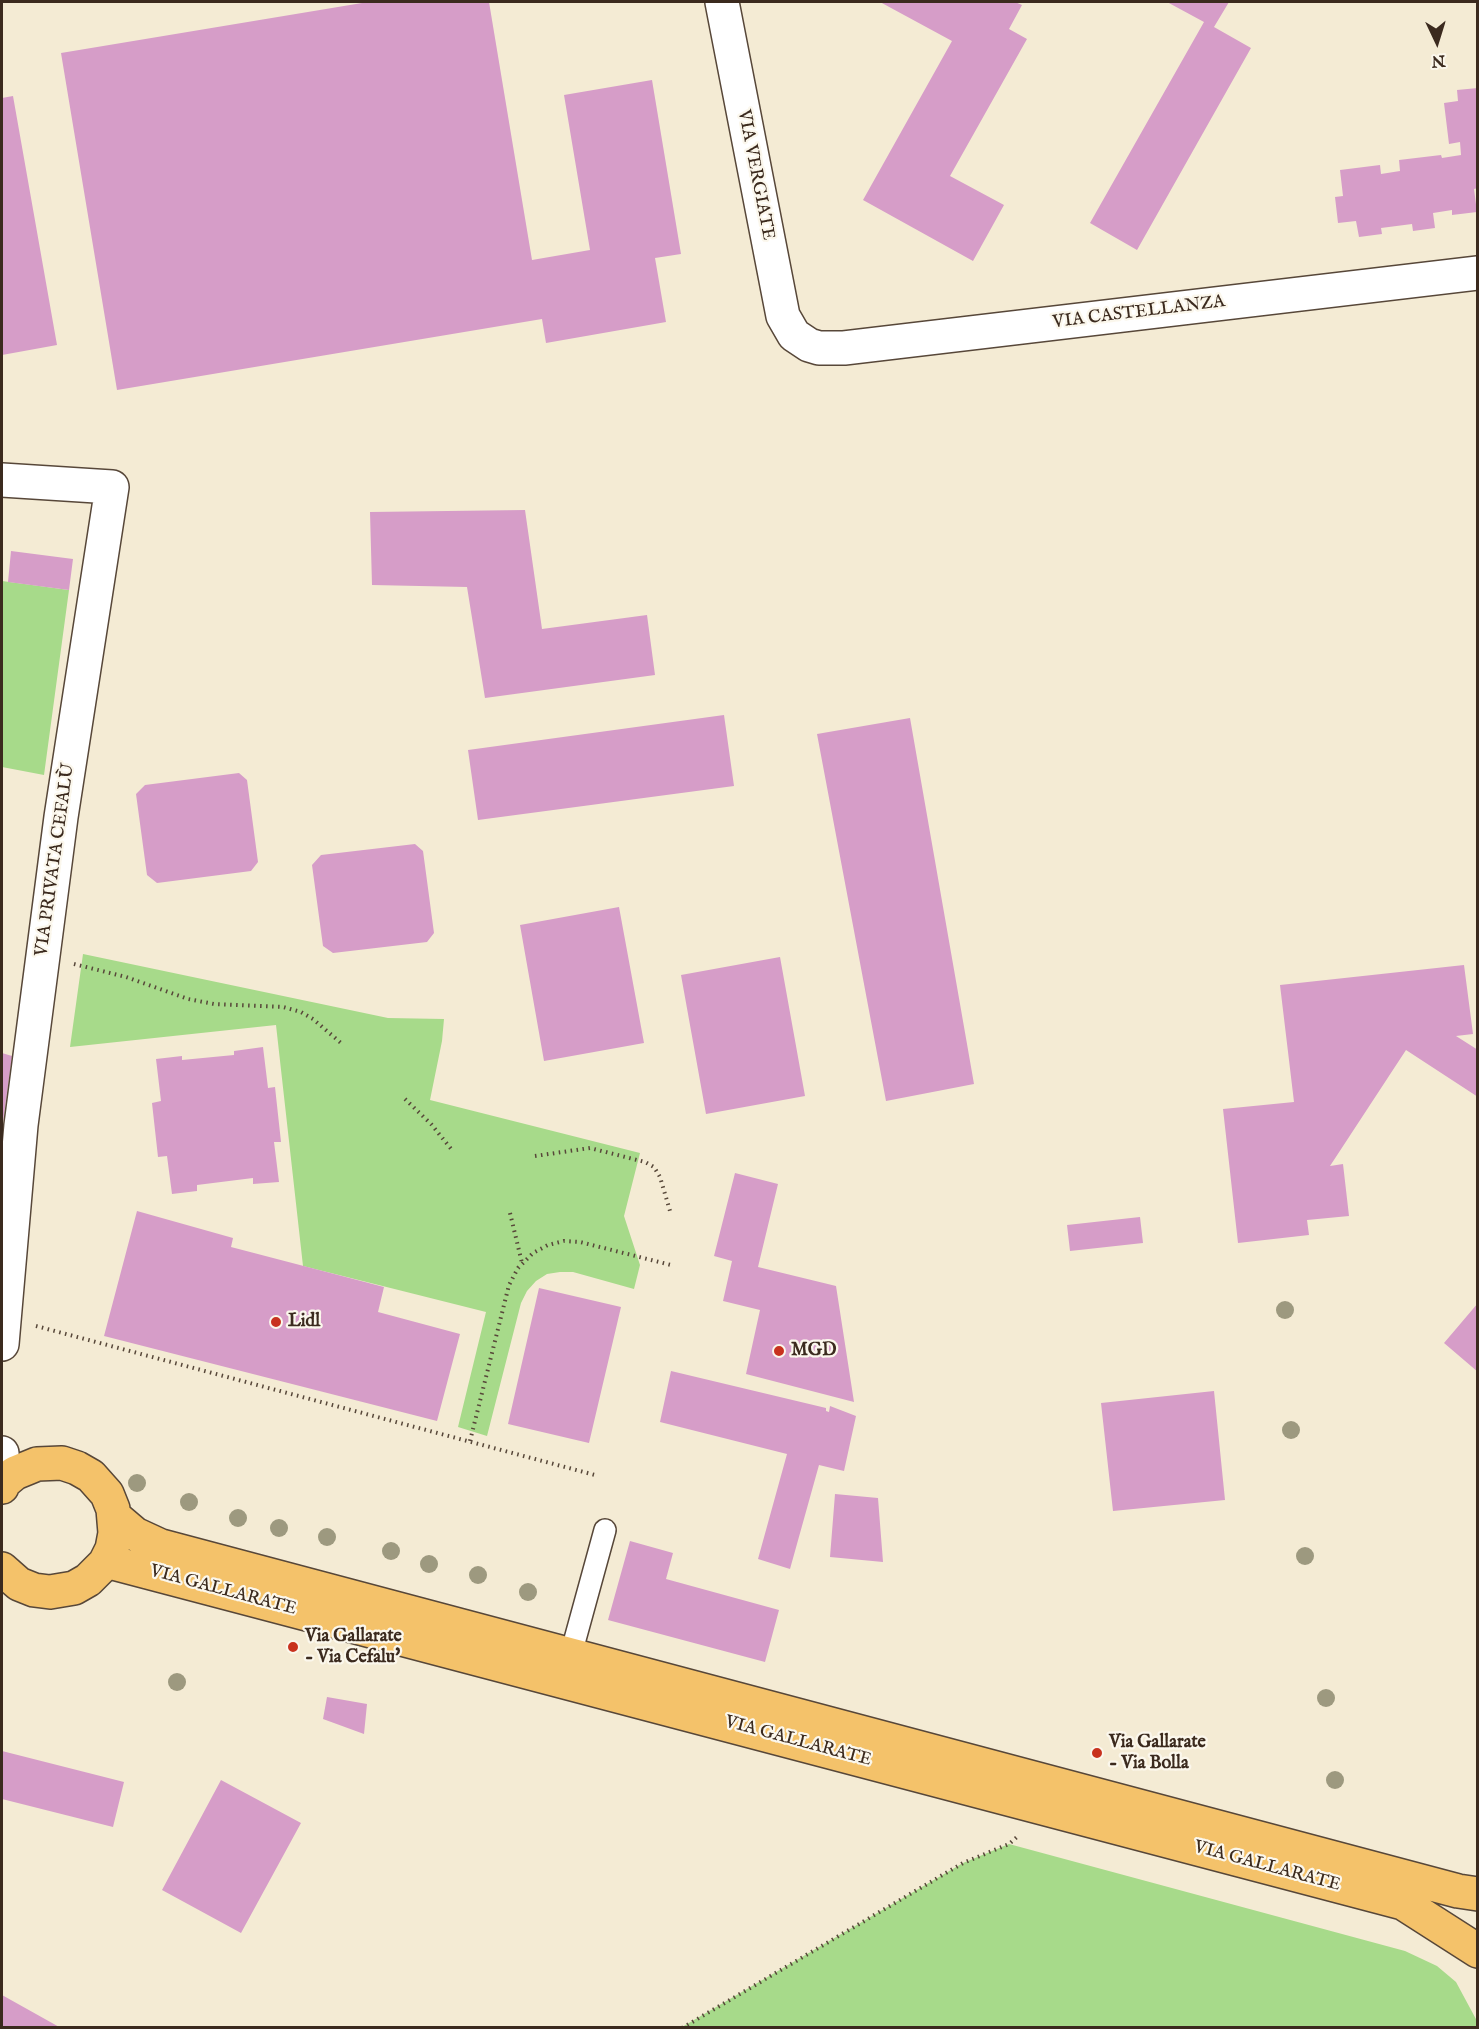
<!DOCTYPE html>
<meta charset="utf-8">
<style>
body{margin:0}
#map{position:relative;width:1479px;height:2029px;overflow:hidden;background:#f4ebd4;font-family:"IM FELL English",serif}
canvas{display:block}
.frame{position:absolute;inset:0;border:3px solid #3b2a1e;pointer-events:none}
.north{position:absolute;left:1407px;top:12px;width:60px;height:60px;-webkit-text-stroke:4px #fbf7ec;paint-order:stroke;rotate:176deg;font-size:16px;font-weight:700;line-height:24px;text-align:center;color:#3b2a1e}
.north::after{content:'';display:block;margin:auto;width:21px;height:27px;background:#3b2a1e;clip-path:polygon(50% 0,100% 100%,50% 72%,0 100%)}
</style>
<div id="map">
<canvas width="1479" height="2029"></canvas>
<div class="frame"></div>
<div class="north">N</div>
</div>
<script>
const c = document.querySelector('canvas').getContext('2d');
c.lineJoin = 'round';
function fill(path, color) { c.fillStyle = color; c.fill(path, 'evenodd'); }
const shape = rows => new Path2D(rows.map(r => 'M' + r).join(''));
function strokePath(path, color, width, dash) { c.strokeStyle = color; c.lineWidth = width; c.lineCap = dash ? 'butt' : 'round'; c.setLineDash(dash || []); c.stroke(path); }
function write(font, color, halo, rows, align = 'center') {
  c.font = font + ' "IM FELL English",serif'; c.lineWidth = 4.5; c.setLineDash([]); c.textBaseline = 'middle'; c.strokeStyle = halo; c.fillStyle = color; for (const [text, x, y, turn = 0] of rows) {
    c.save(); c.translate(x, y); c.rotate((+turn || 0) * Math.PI / 180); c.textAlign = isNaN(turn) ? turn : align; if (halo) c.strokeText(text, 0, 0); c.fillText(text, 0, 0); c.restore();
  }
}
const green = shape([
 [2,581,69,590,44,775,2,767],
 [83,954,388,1018,444,1019,442,1041,430,1100,640,1153,624,1216,640,1265,634,1289,573,1272,560,1272,547,1274,536,1281,527,1291,521,1303,487,1436,458,1427,486,1312,303,1266,276,1025,70,1047],
 [1009,1844,1405,1951,1437,1966,1456,1982,1477,2021,1477,2027,682,2027,963,1863]
]);
const building = shape([
 [368,2,489,2,532,260,590,250,564,95,652,80,681,254,655,258,666,322,546,343,542,319,117,390,61,53],
 [880,2,1015,2,1022,5,1009,29,1027,39,950,176,1004,205,973,261,863,200,952,41],
 [1167,2,1229,2,1214,27,1251,48,1137,250,1090,223,1204,22],
 [1478,88,1478,188,1474,189,1477,212,1452,215,1452,210,1433,213,1435,228,1413,231,1412,224,1381,228,1382,234,1359,237,1356,221,1338,223,1335,197,1343,196,1340,170,1380,165,1381,174,1400,171,1399,160,1441,155,1442,158,1461,155,1460,142,1449,144,1444,103,1458,101,1457,90],
 [13,96,57,345,2,355,2,98],
 [525,510,542,629,647,615,655,675,485,698,467,587,372,585,370,512],
 [11,551,73,559,69,590,8,582],
 [724,715,734,786,478,820,468,750],
 [910,718,974,1084,886,1101,817,734],
 [239,773,247,780,258,862,251,871,157,883,147,875,136,794,145,785],
 [415,844,423,851,434,933,427,942,333,953,323,946,312,865,321,855],
 [619,907,644,1043,544,1061,520,925],
 [780,957,805,1096,706,1114,681,975],
 [1464,965,1473,1034,1456,1036,1478,1050,1478,1097,1406,1050,1330,1166,1343,1164,1349,1216,1307,1220,1309,1235,1238,1243,1223,1109,1294,1102,1280,985],
 [263,1047,268,1088,275,1087,281,1142,274,1142,279,1182,253,1184,253,1178,197,1185,197,1191,172,1194,167,1156,158,1157,152,1103,161,1101,156,1059,182,1056,182,1060,234,1055,234,1051],
 [2,1053,12,1056,3,1122,2,1122],
 [735,1173,778,1184,758,1267,836,1286,854,1402,746,1374,760,1310,723,1301,732,1261,714,1256],
 [137,1211,233,1238,231,1247,384,1287,378,1312,460,1334,437,1421,104,1336],
 [1140,1217,1143,1243,1070,1251,1067,1225],
 [539,1288,621,1307,589,1443,508,1424],
 [1478,1303,1478,1372,1444,1343],
 [671,1371,826,1408,826,1411,829,1412,830,1406,856,1416,844,1471,819,1465,790,1569,758,1559,787,1454,660,1422],
 [1214,1391,1225,1500,1113,1511,1101,1403],
 [835,1494,878,1498,883,1562,830,1557],
 [630,1541,673,1553,666,1579,779,1610,765,1662,608,1620],
 [327,1697,367,1704,364,1734,323,1719],
 [2,1751,124,1782,113,1827,2,1799],
 [221,1780,301,1823,241,1933,162,1890],
 [2,1995,61,2028,2,2028]
]);
const path = shape([
 [74,964,126,977,188,999,214,1004,283,1007,301,1012,313,1019,341,1043],
 [405,1099,431,1124,452,1150],
 [535,1156,590,1148,645,1162,654,1167,660,1177,670,1211],
 [510,1213,522,1263],
 [36,1326,595,1475],
 [470,1441,509,1285,518,1268,533,1253,548,1245,564,1241,580,1242,671,1265],
 [682,2028,963,1863,1009,1844,1018,1836]
]);
const lane = shape([
 [571,1654,605,1530]
]);
const street = shape([
 [722,2,783,316,794,335,809,345,819,348,844,348,1478,273],
 [2,480,112,487,61,817,21,1125,2,1344],
 [2,1453,3,1483]
]);
const primary = shape([
 [2,1487,3,1483,15,1473,37,1464,62,1463,77,1468,91,1476,107,1494,113,1509,115,1533,112,1549,105,1563,88,1580,74,1588,50,1592,34,1590,19,1584,2,1569],
 [115,1517,135,1534,161,1546,1458,1891,1478,1894],
 [106,1561,1403,1903,1478,1951]
]);
const trees = [
 [1285,1310],
 [1291,1430],
 [137,1483],
 [189,1502],
 [238,1518],
 [279,1528],
 [327,1537],
 [391,1551],
 [1305,1556],
 [429,1564],
 [478,1575],
 [528,1592],
 [177,1682],
 [1326,1698],
 [1335,1780]
];
const markers = [
 [276,1322,6,"#c8321e"],
 [779,1351,6,"#c8321e"],
 [293,1647,6,"#c8321e"],
 [1097,1753,6,"#c8321e"]
];
const streetNames = [
 ["VIA VERGIATE",755,175,79],
 ["VIA CASTELLANZA",1139,313,-7],
 ["VIA PRIVATA CEFALÙ",56,860,-82],
 ["VIA GALLARATE",223,1591,15],
 ["VIA GALLARATE",798,1742,15],
 ["VIA GALLARATE",1267,1867,15]
];
const poiNames = [
 ["Lidl",288,1322],
 ["MGD",791,1351],
 ["Via Gallarate",305,1637],
 ["- Via Cefalu'",305,1658],
 ["Via Gallarate",1109,1743],
 ["- Via Bolla",1109,1764]
];
fill(green, '#a7da8a');
fill(building, '#d69dc8');
strokePath(lane, '#574739', 24);
strokePath(street, '#574739', 36);
strokePath(primary, '#574739', 36);
strokePath(path, '#574739', 4, [1.5, 4.5]);
strokePath(lane, '#fff', 21);
strokePath(street, '#fff', 33);
strokePath(primary, '#f4c26a', 33);
c.fillStyle = '#9d997f';
for (const [x, y] of trees) { c.beginPath(); c.arc(x, y, 9, 0, 2 * Math.PI); c.fill(); }
for (const [x, y, r, color] of markers) { const dot = new Path2D(); dot.arc(x, y, r, 0, 2 * Math.PI); c.fillStyle = color; c.fill(dot); strokePath(dot, '#fbf7ec', 2); }
write('18px', '#3b2a1e', '#fbf7ec', streetNames);
write('bold 18px', '#3b2a1e', '#fbf7ec', poiNames, 'left');
</script>
